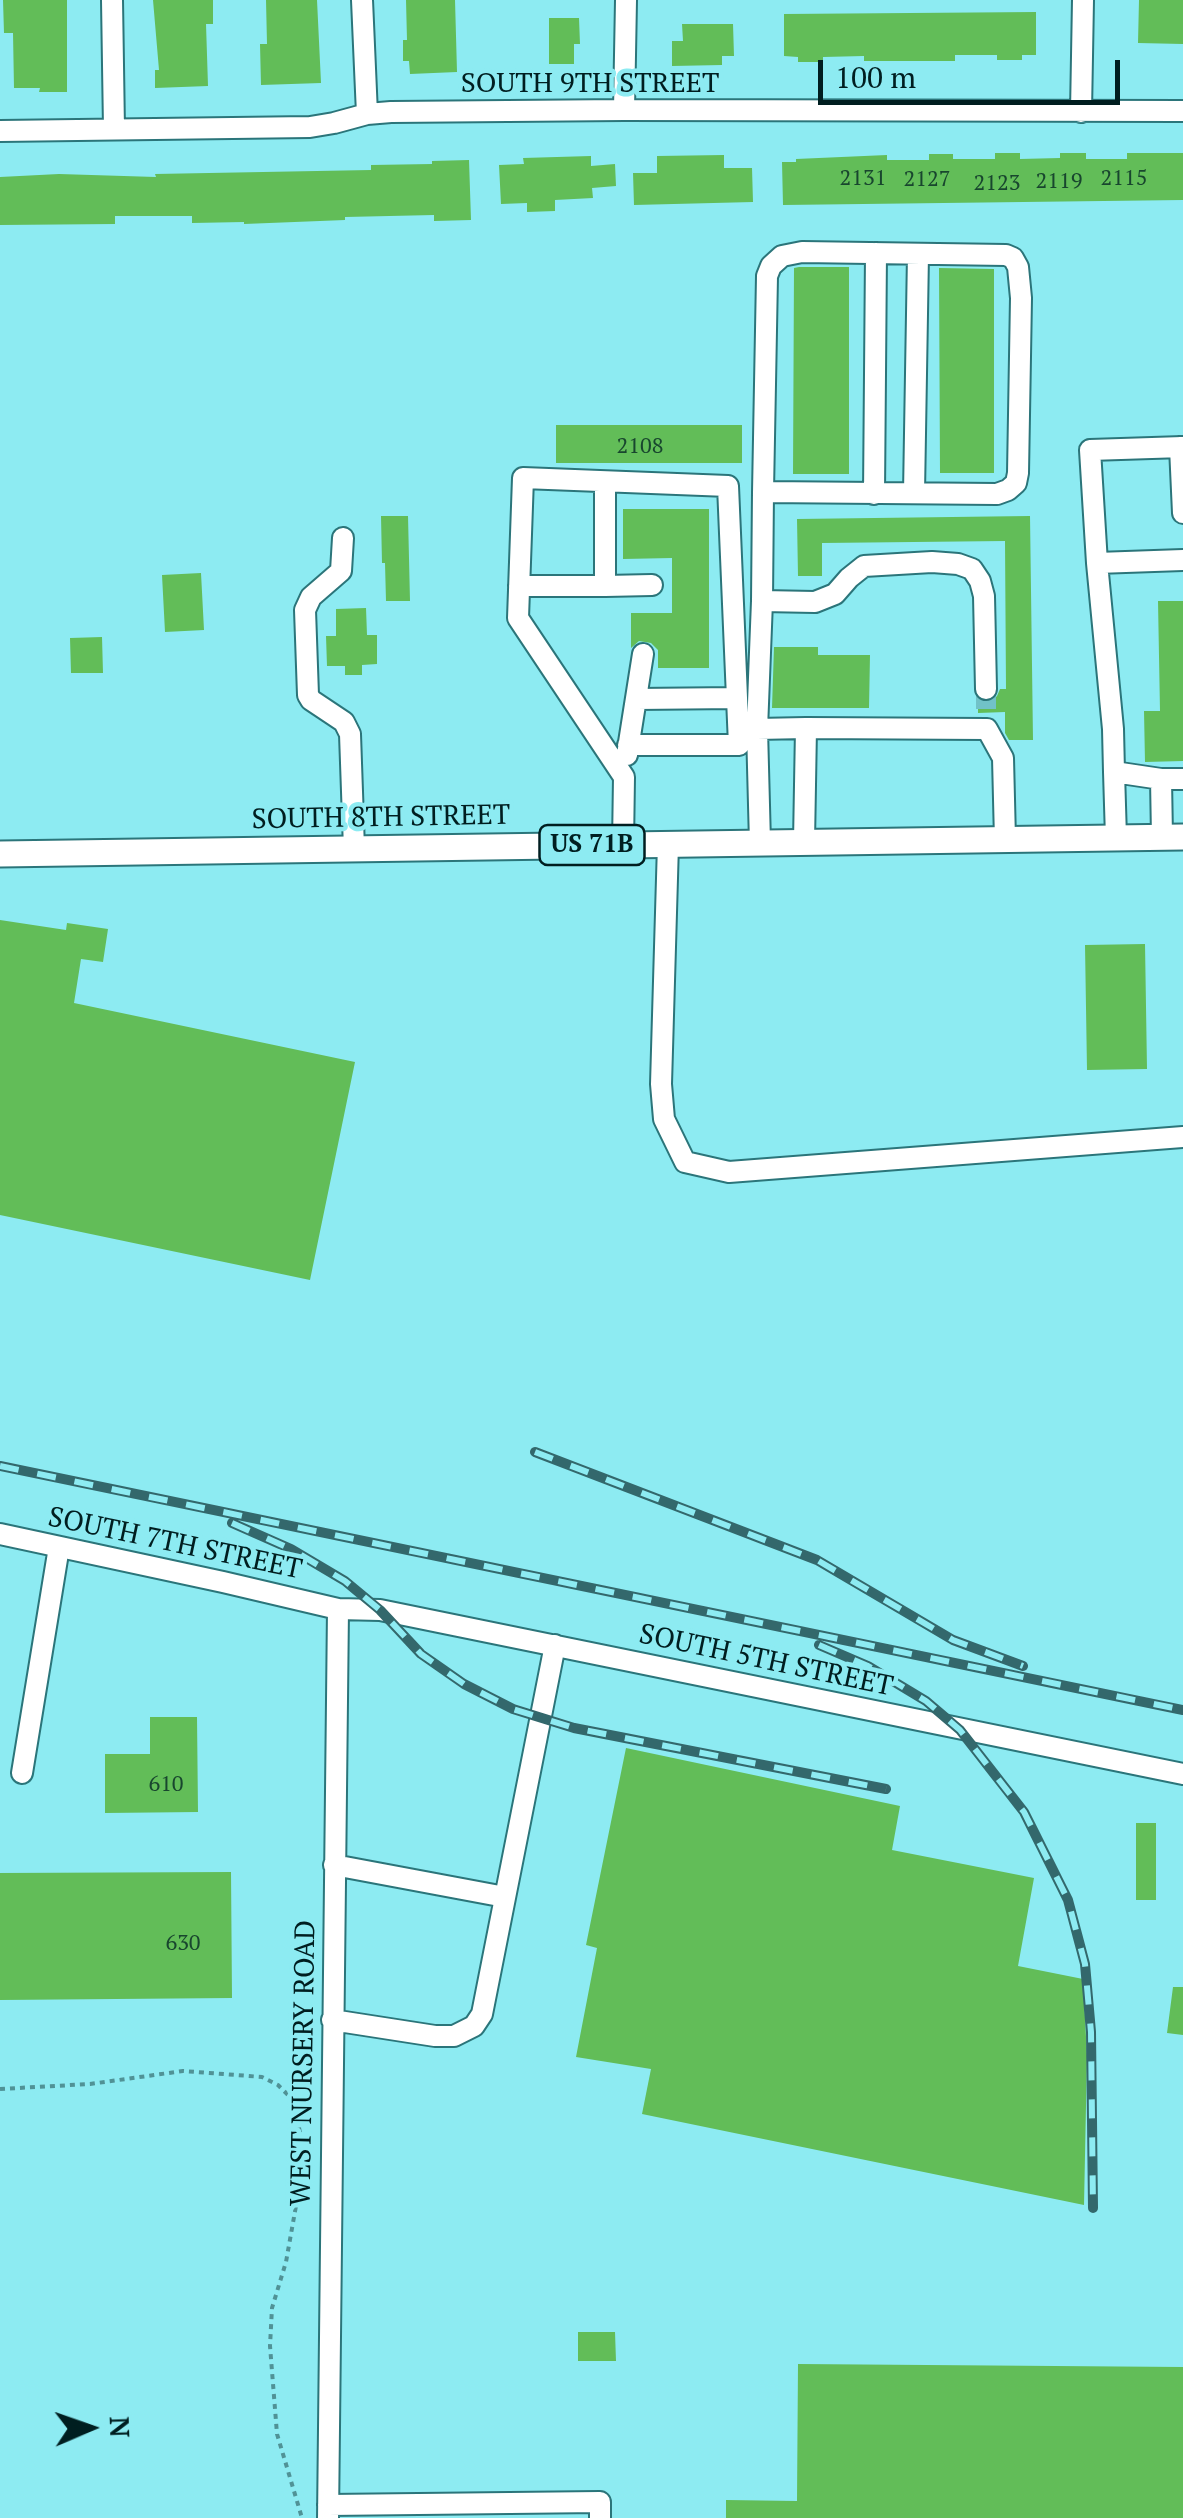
<!DOCTYPE html>
<style>
body{margin:0}
#map{position:relative;width:1183px;height:2518px;overflow:hidden;background:#8debf2;font-family:"PT Serif",serif}
canvas{display:block}
.north{position:absolute;left:40px;top:2378px;width:100px;height:100px;-webkit-text-stroke:8px #8debf2;paint-order:stroke;rotate:88deg;font-size:28px;font-weight:700;line-height:40px;text-align:center;color:#001e20}
.north::after{content:'';display:block;margin:auto;width:35px;height:45px;background:#001e20;clip-path:polygon(50% 0,100% 100%,50% 72%,0 100%)}
.scale{position:absolute;left:818px;top:60px;width:302px;height:45px;box-sizing:border-box;border:5px solid #001e20;border-top:0;padding-left:12px;font-size:30px;line-height:35px;white-space:nowrap;color:#001e20;-webkit-text-stroke:8px #8debf2;paint-order:stroke}
</style>
<div id="map">
<canvas width="1183" height="2518"></canvas>
<div class="north">N</div>
<div class="scale">100 m</div>
</div>
<script>
const c = document.querySelector('canvas').getContext('2d');
c.lineJoin = 'round';
function fill(path, color) { c.fillStyle = color; c.fill(path, 'evenodd'); }
const shape = rows => new Path2D(rows.map(r => 'M' + r).join(''));
function strokePath(path, color, width, dash) { c.strokeStyle = color; c.lineWidth = width; c.lineCap = dash ? 'butt' : 'round'; c.setLineDash(dash || []); c.stroke(path); }
function write(font, color, halo, rows, align = 'center') {
  c.font = font + ' "PT Serif",serif'; c.lineWidth = 9; c.setLineDash([]); c.textBaseline = 'middle'; c.strokeStyle = halo; c.fillStyle = color; for (const [text, x, y, turn = 0] of rows) {
    c.save(); c.translate(x, y); c.rotate((+turn || 0) * Math.PI / 180); c.textAlign = isNaN(turn) ? turn : align; if (halo) c.strokeText(text, 0, 0); c.fillText(text, 0, 0); c.restore();
  }
}
const building = shape([
 [3,0,67,0,67,92,39,92,40,88,14,88,13,33,4,33],
 [153,0,213,0,213,24,206,24,208,86,155,88,155,70,159,70],
 [266,0,317,0,321,83,261,85,260,44,267,44],
 [406,0,455,0,457,72,410,74,409,61,403,61,403,40,407,40],
 [1139,0,1183,0,1183,44,1138,43],
 [1036,12,1036,55,1022,55,1022,60,997,60,997,55,955,55,955,61,864,61,864,56,823,57,823,62,798,62,798,57,784,56,784,14],
 [549,18,579,18,580,44,574,44,574,64,549,64],
 [682,24,733,24,734,56,722,56,722,65,672,66,672,41,683,41],
 [995,153,1020,153,1020,159,1060,158,1060,153,1086,153,1086,159,1127,159,1127,153,1183,153,1183,200,783,205,782,162,796,162,796,159,887,155,887,160,929,160,929,154,953,154,953,159,995,159],
 [724,155,724,168,752,168,753,202,634,205,633,173,657,173,657,156],
 [591,156,591,166,615,164,616,186,592,188,593,198,555,200,555,211,527,212,527,203,501,204,499,165,524,164,523,158],
 [469,160,471,220,434,221,434,215,345,217,345,220,244,224,244,222,192,223,192,216,115,216,115,224,0,225,0,177,59,174,156,177,155,174,371,170,371,165,432,164,432,161],
 [799,267,849,267,849,474,793,474,794,268],
 [939,268,994,269,994,473,940,473],
 [556,425,742,425,742,463,556,463],
 [623,509,709,509,709,668,658,668,658,650,651,643,639,641,631,648,631,613,672,613,672,558,623,559],
 [381,516,408,516,410,601,386,601,385,563,382,563],
 [1030,516,1033,740,1009,740,1005,733,1005,712,978,713,978,700,985,703,992,701,997,696,1000,689,1006,689,1005,541,822,543,822,576,798,576,797,519],
 [201,573,204,630,165,632,162,575],
 [1158,601,1183,601,1183,761,1145,762,1144,711,1160,711],
 [366,608,367,635,377,635,377,664,362,665,362,675,345,675,345,666,327,666,326,636,336,636,336,609],
 [102,637,103,673,71,673,70,638],
 [774,647,818,647,818,655,870,655,869,708,772,708],
 [0,920,66,930,67,923,108,929,103,962,81,959,74,1003,355,1062,310,1280,0,1215],
 [1145,944,1147,1069,1087,1070,1085,945],
 [150,1717,197,1717,198,1812,105,1813,105,1754,150,1754],
 [626,1748,900,1806,892,1850,1034,1878,1018,1966,1083,1979,1087,2056,1084,2205,642,2114,651,2069,576,2057,597,1948,586,1945],
 [1136,1823,1156,1823,1156,1900,1136,1900],
 [231,1872,232,1998,0,2000,0,1873],
 [1173,1987,1183,1987,1183,2035,1167,2033],
 [578,2332,615,2332,616,2361,578,2361],
 [798,2364,1183,2367,1183,2518,726,2518,726,2500,797,2501]
]);
const minorTunnel = shape([
 [986,689,986,713]
]);
const path = shape([
 [0,2089,90,2084,183,2071,262,2077,278,2085,288,2095,296,2111,300,2133,299,2189,286,2262,272,2308,270,2346,277,2434,302,2518]
]);
const minor = shape([
 [112,0,114,129],
 [362,0,367,114],
 [624,110,626,0],
 [1081,112,1083,0],
 [0,131,310,127,334,123,367,114,391,112,624,110,1183,111],
 [1180,447,1183,513],
 [914,493,918,254],
 [874,494,876,253],
 [343,538,341,571,311,597,305,610,308,695,311,700,344,722,350,734,354,849],
 [1097,563,1183,560],
 [519,586,605,586,605,482],
 [605,586,652,585],
 [762,601,763,492,767,276,771,266,782,256,802,252,1006,255,1013,258,1018,267,1021,298,1018,473,1016,483,1008,490,997,494,763,492],
 [636,699,737,698],
 [757,729,762,601,815,602,835,594,849,578,864,566,932,562,958,564,972,569,980,581,984,596,986,689],
 [627,755,643,654],
 [1114,772,1113,729,1097,563,1090,450,1183,447],
 [1161,779,1162,837],
 [1116,838,1114,772,1161,779,1183,779],
 [804,842,806,728,987,729,1003,758,1005,840],
 [760,843,757,729,806,728],
 [668,844,661,1084,664,1119,685,1162,729,1172,1183,1137],
 [623,845,624,777,518,618,523,478,728,486,739,745,628,745],
 [0,1534,223,1582,338,1609,380,1610,1183,1774],
 [22,1773,59,1547],
 [334,1865,505,1897],
 [332,2020,435,2036,454,2036,474,2026,482,2014,555,1645],
 [328,2505,600,2502,600,2518],
 [328,2518,338,1609]
]);
const major = shape([
 [0,854,1183,837]
]);
const rail = shape([
 [535,1452,817,1560,953,1640,1023,1666],
 [0,1466,1183,1710],
 [232,1523,291,1549,345,1581,380,1610,421,1654,464,1684,513,1709,574,1728,886,1789],
 [819,1645,868,1666,926,1701,960,1730,1024,1812,1068,1900,1085,1964,1091,2032,1093,2208]
]);
const numberNames = [
 ["2131",863,179],
 ["2115",1124,179],
 ["2127",927,180],
 ["2119",1059,182],
 ["2123",997,184],
 ["2108",640,447],
 ["610",166,1785],
 ["630",183,1944]
];
const shields = [
 [592,845,105]
];
const shieldNames = [
 ["US 71B",592,845]
];
const streetNames = [
 ["SOUTH 9TH STREET",590,84],
 ["SOUTH 8TH STREET",381,818,-1],
 ["SOUTH 7TH STREET",175,1544,12],
 ["SOUTH 5TH STREET",766,1661,12],
 ["WEST NURSERY ROAD",304,2063,-89]
];
fill(building, '#62bd58');
strokePath(minorTunnel, '#71c2c8', 20, [20, 10]);
strokePath(minor, '#2b757a', 24);
strokePath(major, '#2b757a', 29);
strokePath(path, '#509296', 4, [5, 5]);
strokePath(minor, '#fff', 20);
strokePath(major, '#fff', 25);
strokePath(rail, '#33686c', 10);
strokePath(rail, '#8debf2', 6, [19]);
write('22px', '#18462e', null, numberNames);
for (const [x, y, w] of shields) { const box = new Path2D(); box.roundRect(x - w / 2, y - 20, w, 40, 8); c.fillStyle = '#8debf2'; c.fill(box); strokePath(box, '#001e20', 2.5); }
write('bold 25px', '#001e20', null, shieldNames);
write('28px', '#001e20', '#8debf2', streetNames);
</script>
